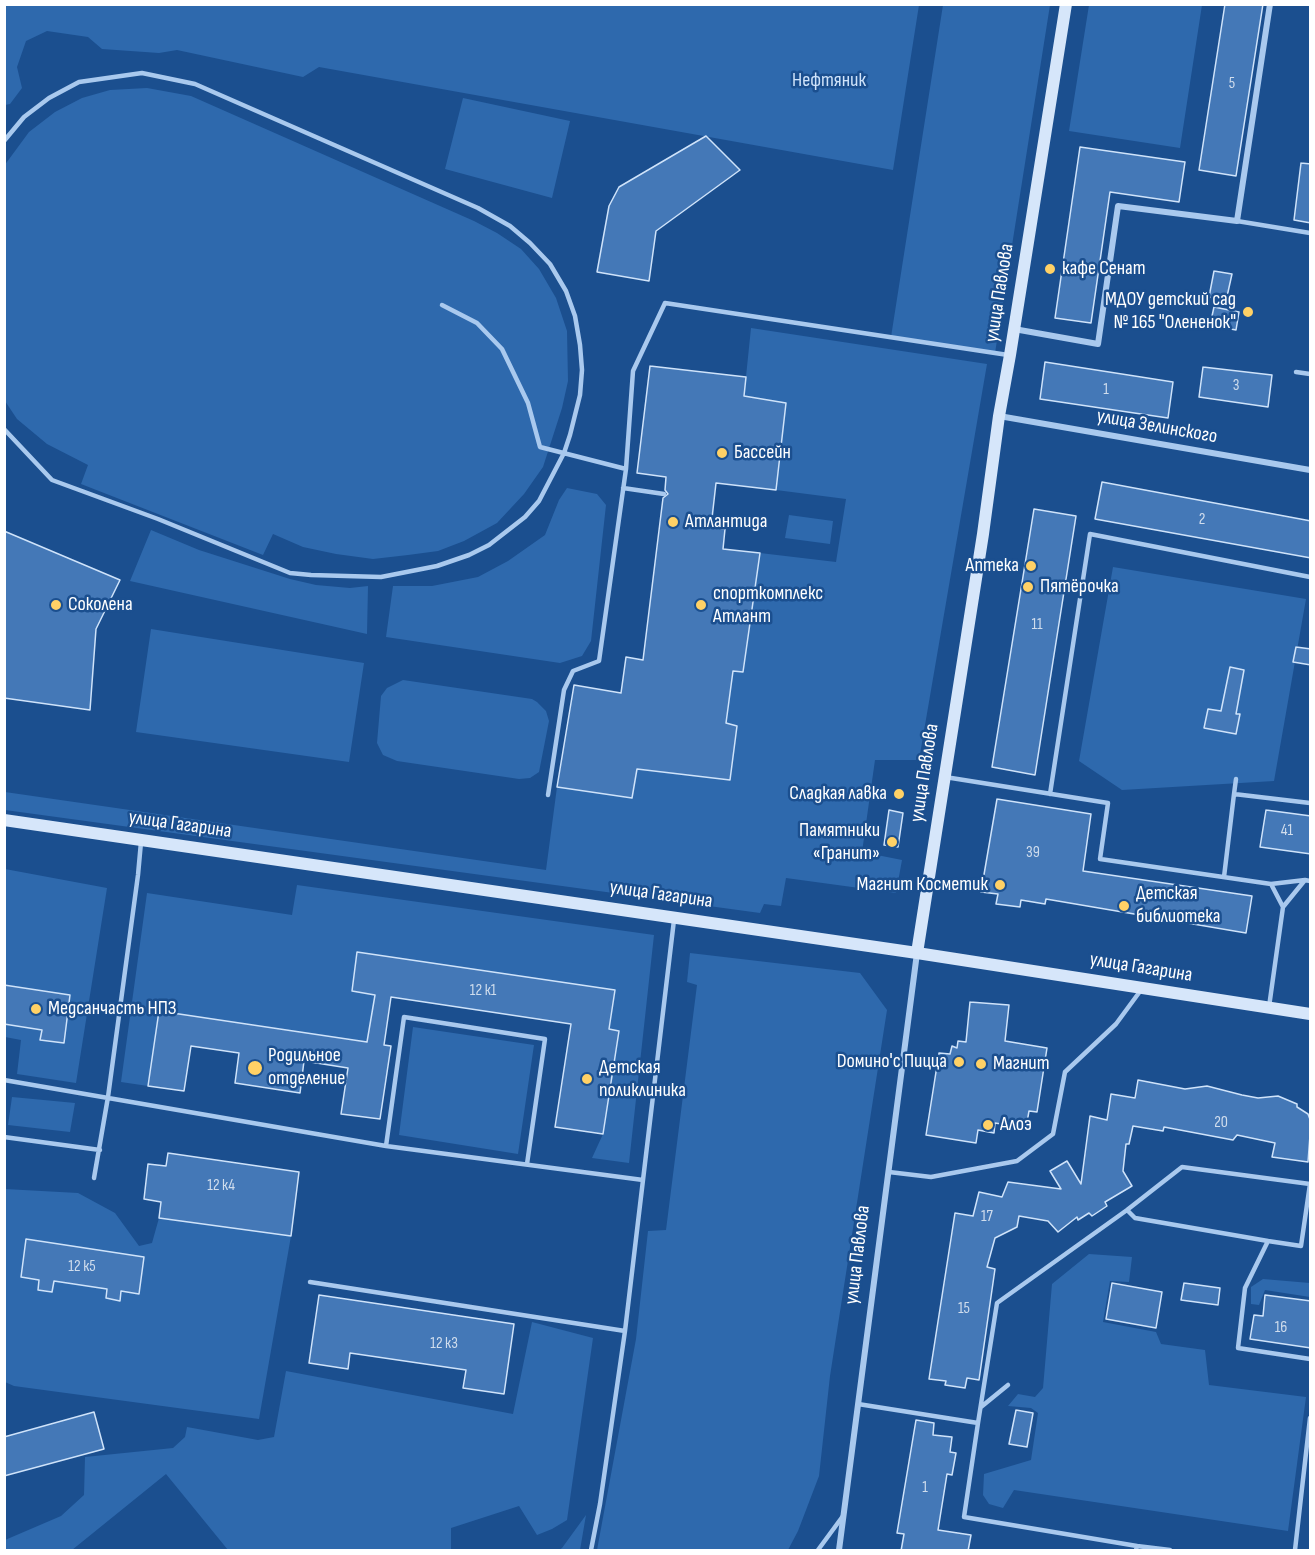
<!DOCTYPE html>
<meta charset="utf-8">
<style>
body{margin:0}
#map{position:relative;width:1315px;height:1555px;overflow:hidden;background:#1b4f8f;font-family:"Sofia Sans Condensed",sans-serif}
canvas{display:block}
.frame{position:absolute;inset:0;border:6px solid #fff;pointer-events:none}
</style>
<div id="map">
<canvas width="1315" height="1555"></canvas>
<div class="frame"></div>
</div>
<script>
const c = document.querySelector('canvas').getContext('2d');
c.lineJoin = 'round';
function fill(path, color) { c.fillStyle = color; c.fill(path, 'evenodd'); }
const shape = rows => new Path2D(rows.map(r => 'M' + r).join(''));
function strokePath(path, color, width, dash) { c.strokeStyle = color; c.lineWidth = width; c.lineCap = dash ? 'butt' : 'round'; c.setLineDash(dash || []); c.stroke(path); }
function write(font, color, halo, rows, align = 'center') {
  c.font = font + ' "Sofia Sans Condensed",sans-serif'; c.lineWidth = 5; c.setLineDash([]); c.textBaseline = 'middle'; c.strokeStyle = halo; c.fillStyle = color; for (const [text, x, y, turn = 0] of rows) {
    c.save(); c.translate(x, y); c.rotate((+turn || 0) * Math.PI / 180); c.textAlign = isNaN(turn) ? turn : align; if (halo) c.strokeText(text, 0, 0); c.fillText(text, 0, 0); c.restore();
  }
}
const green = shape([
 [4,5,919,5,893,170,319,67,303,77,177,50,159,53,102,49,88,37,47,31,26,41,17,67,22,88,10,104,5,105],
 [943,5,1050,5,995,353,891,337],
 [1089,5,1202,5,1180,148,1069,131],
 [147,88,191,96,474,221,497,233,521,249,539,269,556,298,567,331,568,381,562,408,543,467,524,494,497,523,464,541,438,551,408,555,373,559,336,554,303,547,273,534,263,555,81,484,88,465,47,444,17,419,5,401,4,166,29,132,55,112,82,98,110,90],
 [463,98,570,121,552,198,445,169],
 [751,328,987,364,919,760,875,760,862,852,902,860,896,893,786,878,781,906,764,904,760,913,5,810,5,792,546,870,557,787,632,798,637,769,730,780,737,726,726,723,733,671,743,672,760,553,836,562,846,499,776,490,786,403,744,396],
 [567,488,597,494,606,505,591,641,582,656,560,663,386,637,393,586,432,586,478,577,508,561,545,535,559,500],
 [789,515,833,521,830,544,785,538],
 [151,530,199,550,290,579,316,585,350,588,368,586,367,634,130,581],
 [1113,567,1306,599,1274,781,1122,790,1079,761],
 [151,629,364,663,349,762,136,732],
 [403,680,532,699,537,702,546,711,549,721,539,772,530,778,519,779,397,761,383,755,377,743,381,696,387,688],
 [5,869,107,888,76,1083,17,1074,21,1040,5,1037,5,1024,42,1030,41,1040,63,1043,70,995,5,985],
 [297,885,654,935,629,1163,592,1158,603,1134,619,1031,609,1029,615,991,357,953,352,991,375,995,367,1042,159,1011,148,1086,121,1082,147,893,292,915],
 [690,953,860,973,887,1010,830,1376,819,1476,798,1531,788,1550,597,1550,636,1339,648,1231,666,1230,697,985,687,982],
 [413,1027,534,1045,518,1154,399,1135],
 [12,1097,75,1103,70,1132,8,1125],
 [5,1189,78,1193,115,1213,139,1246,152,1243,159,1218,291,1236,259,1419,14,1386,5,1382],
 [1089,1254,1132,1257,1129,1282,1110,1281,1103,1322,1156,1332,1161,1344,1205,1350,1209,1385,1306,1397,1288,1531,1014,1490,1003,1508,989,1504,983,1495,984,1474,1031,1460,1038,1413,1031,1408,1008,1406,1018,1394,1035,1397,1043,1388,1052,1284],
 [1263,1279,1310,1283,1310,1297,1265,1290,1259,1305,1251,1304,1251,1287],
 [532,1322,593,1338,567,1520,552,1529,537,1535,519,1506,451,1528,451,1550,228,1550,166,1474,72,1550,5,1550,5,1540,61,1516,84,1495,85,1457,173,1448,185,1437,187,1427,258,1440,274,1437,286,1371,513,1414],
 [586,1515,580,1550,559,1550,562,1548]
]);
const building = shape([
 [1225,4,1263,4,1236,176,1199,170,1225,4],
 [706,136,740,170,656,231,649,281,597,272,609,206,619,187,706,136],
 [1080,147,1185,162,1179,202,1110,192,1091,323,1055,318,1080,147],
 [1301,163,1311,164,1311,223,1294,220,1301,163],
 [1214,271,1232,274,1226,301,1209,297,1214,271],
 [1214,307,1239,312,1236,330,1210,325,1214,307],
 [1045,362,1173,382,1168,418,1040,399,1045,362],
 [650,366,746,377,744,396,786,403,776,490,716,483,711,527,725,529,723,549,760,553,743,672,733,671,726,723,737,726,730,780,637,769,632,798,557,787,574,685,621,693,626,657,643,660,663,498,668,494,665,490,666,477,637,473,650,366],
 [1203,367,1272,375,1268,407,1199,397,1203,367],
 [1102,482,1311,521,1311,558,1095,519,1102,482],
 [1034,509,1076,516,1035,775,992,767,1034,509],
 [4,531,120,580,96,629,90,710,4,698,4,531],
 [1296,647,1311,649,1311,665,1293,662,1296,647],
 [1230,667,1244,670,1236,714,1240,714,1236,734,1204,728,1208,709,1221,711,1230,667],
 [997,799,1091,814,1083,871,1252,896,1246,933,1046,899,1045,904,1021,900,1020,907,996,904,998,894,981,892,997,799],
 [889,810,903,813,898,847,884,845,889,810],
 [1266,810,1311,816,1311,854,1260,847,1266,810],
 [357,952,615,990,609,1029,619,1031,603,1134,555,1127,571,1024,391,997,384,1045,391,1046,380,1119,341,1114,348,1068,304,1061,300,1093,235,1083,239,1053,191,1046,184,1091,148,1086,159,1011,367,1042,375,995,352,991,357,952],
 [4,985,70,995,64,1043,40,1040,42,1030,4,1024,4,985],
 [970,1002,1009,1005,1005,1041,1047,1048,1037,1112,1029,1111,1026,1128,995,1123,994,1133,978,1130,976,1143,926,1135,939,1053,950,1054,952,1046,957,1048,958,1041,966,1042,970,1002],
 [1138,1080,1185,1089,1207,1086,1242,1095,1258,1098,1278,1096,1297,1104,1297,1107,1308,1114,1311,1122,1308,1162,1272,1157,1275,1143,1237,1135,1233,1140,1164,1127,1163,1131,1133,1126,1129,1144,1126,1144,1123,1171,1132,1186,1105,1202,1107,1206,1092,1216,1089,1213,1078,1220,1077,1217,1058,1232,1048,1221,1019,1216,1017,1227,995,1238,987,1267,995,1269,979,1380,967,1378,965,1388,945,1385,946,1381,929,1379,955,1213,973,1216,979,1192,1002,1197,1008,1182,1061,1189,1050,1171,1067,1161,1081,1184,1090,1116,1107,1120,1111,1094,1135,1098,1138,1080],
 [168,1153,299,1172,291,1236,159,1218,161,1202,144,1199,148,1164,166,1166,168,1153],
 [26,1239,144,1257,139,1294,121,1291,120,1301,106,1298,107,1289,54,1281,52,1292,38,1290,39,1280,21,1277,26,1239],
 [1112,1283,1162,1292,1156,1328,1106,1319,1112,1283],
 [1184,1283,1220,1288,1218,1305,1181,1300,1184,1283],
 [319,1295,514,1324,504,1394,463,1388,466,1370,350,1353,348,1369,309,1363,319,1295],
 [1265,1295,1311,1301,1311,1348,1250,1339,1254,1315,1263,1316,1265,1295],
 [1016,1410,1033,1413,1027,1447,1009,1444,1016,1410],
 [94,1412,104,1449,4,1476,4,1437,94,1412],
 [916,1420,934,1423,933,1435,952,1437,950,1452,956,1453,952,1475,947,1474,938,1530,971,1535,968,1551,901,1551,904,1534,897,1533,916,1420]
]);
const lane = shape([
 [4,141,24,117,49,98,79,82,142,73,195,84,478,208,510,226,530,243,550,264,566,291,575,316,580,345,582,370,580,395,570,435,564,453,539,501,525,517,489,545,469,555,437,566,381,577,311,575,290,573,158,519,52,480,4,429],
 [1237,221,1310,233],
 [442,305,477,323,502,349,528,403,540,447,626,469],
 [1296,372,1310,374],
 [623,488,664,494],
 [945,777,1108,803,1100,859,1271,884,1283,907],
 [1050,794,1090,534,1310,577],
 [1234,794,1236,779],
 [548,795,564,690,573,671,599,661,626,469,633,371,665,303,1008,355],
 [1224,877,1234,794,1310,803],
 [1271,884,1305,880],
 [1269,1007,1283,907,1305,880,1310,881],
 [4,1080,386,1146,643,1180],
 [4,1137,100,1150],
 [386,1146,404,1017,545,1039,527,1164],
 [889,1172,931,1177,1017,1161,1053,1134,1065,1072,1116,1024,1141,990],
 [94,1178,108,1097,138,875,141,842],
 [1310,1184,1301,1246,1268,1241,1245,1288,1238,1348,1310,1359],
 [1127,1210,1135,1218,1268,1241],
 [310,1282,625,1331],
 [858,1404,978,1423,997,1303,1127,1210,1182,1167,1310,1184],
 [981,1407,1008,1385],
 [978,1423,964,1517,1137,1546],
 [591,1550,600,1504,625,1331,674,920],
 [818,1550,843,1516],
 [1136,1550,1137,1546,1170,1550],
 [1295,1550,1310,1418]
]);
const street = shape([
 [1014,329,1098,344,1118,206,1237,221,1270,4],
 [999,416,1310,470],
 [839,1550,917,953]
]);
const secondary = shape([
 [4,820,917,953,1310,1014],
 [917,953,983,534,999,416,1010,355,1066,4]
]);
const markers = [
 [1050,269,6,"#ffd166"],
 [1248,312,6,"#ffd166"],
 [722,453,6,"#ffd166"],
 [673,522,6,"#ffd166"],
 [1031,566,6,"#ffd166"],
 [1028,587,6,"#ffd166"],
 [56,605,6,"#ffd166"],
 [701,605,6,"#ffd166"],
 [899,794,6,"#ffd166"],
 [892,842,6,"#ffd166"],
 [1000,885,6,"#ffd166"],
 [1124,906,6,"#ffd166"],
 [36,1009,6,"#ffd166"],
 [959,1062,6,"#ffd166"],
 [981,1064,6,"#ffd166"],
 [255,1068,8,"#ffd166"],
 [587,1079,6,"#ffd166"],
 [988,1125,6,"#ffd166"]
];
const numberNames = [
 ["5",1232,84],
 ["3",1236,386],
 ["1",1106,390],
 ["2",1202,520],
 ["11",1037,625],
 ["41",1287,831],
 ["39",1033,853],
 ["12 к1",483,991],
 ["20",1221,1123],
 ["12 к4",221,1186],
 ["17",987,1217],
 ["12 к5",82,1267],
 ["15",964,1309],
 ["16",1281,1328],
 ["12 к3",444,1344],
 ["1",925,1488]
];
const parkNames = [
 ["Нефтяник",829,81]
];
const poiNames = [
 ["кафе Сенат",1062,269],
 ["МДОУ детский сад",1236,300,"right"],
 ["№ 165 \"Олененок\"",1236,323,"right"],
 ["Бассейн",734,453],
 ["Атлантида",685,522],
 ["Аптека",1019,566,"right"],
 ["Пятёрочка",1040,587],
 ["спорткомплекс",713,594],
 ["Атлант",713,617],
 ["Соколена",68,605],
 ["Сладкая лавка",887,794,"right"],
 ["Памятники",880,831,"right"],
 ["«Гранит»",880,854,"right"],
 ["Магнит Косметик",988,885,"right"],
 ["Детская",1136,894],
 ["библиотека",1136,917],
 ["Медсанчасть НПЗ",48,1009],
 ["Родильное",268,1056],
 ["отделение",268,1079],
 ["Doмино'с Пицца",947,1062,"right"],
 ["Магнит",993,1064],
 ["Детская",599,1068],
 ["поликлиника",599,1091],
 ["Алоэ",1000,1125]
];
const streetNames = [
 ["улица Павлова",1000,293,-81],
 ["улица Зелинского",1157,427,10],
 ["улица Павлова",925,773,-81],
 ["улица Гагарина",180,825,8],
 ["улица Гагарина",661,895,8],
 ["улица Гагарина",1141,968,9],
 ["улица Павлова",858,1255,-83]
];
fill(green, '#2e69ad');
fill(building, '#4478b7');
strokePath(building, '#cfe3fa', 1.5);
strokePath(lane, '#a9c9ee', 4.5);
strokePath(street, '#a9c9ee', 6);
strokePath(secondary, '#d6e6fa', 12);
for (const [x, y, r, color] of markers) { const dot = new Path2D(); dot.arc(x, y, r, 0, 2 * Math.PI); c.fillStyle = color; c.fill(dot); strokePath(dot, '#1b4f8f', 2); }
write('16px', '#d0dded', null, numberNames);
write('20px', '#cfe3fa', '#1b4f8f', parkNames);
write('20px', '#fff', '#1b4f8f', poiNames, 'left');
write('20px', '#fff', '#1b4f8f', streetNames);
</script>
